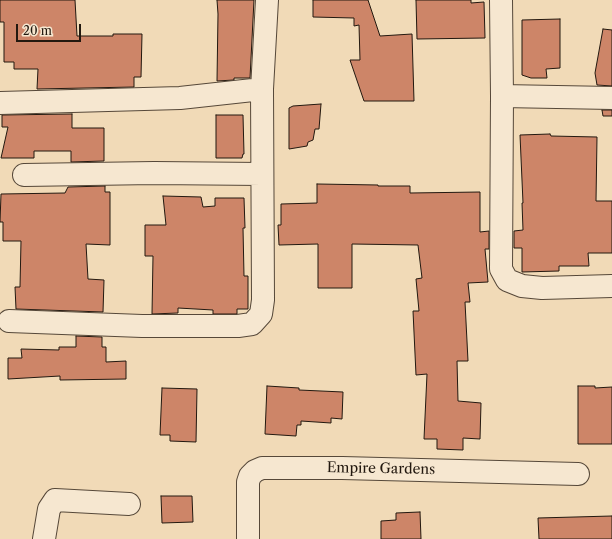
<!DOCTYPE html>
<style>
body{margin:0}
#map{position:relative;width:612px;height:539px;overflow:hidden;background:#f1dab7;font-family:"Libre Caslon Text",serif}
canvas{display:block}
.scale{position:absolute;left:16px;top:24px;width:65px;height:18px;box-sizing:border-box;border:2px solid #22180f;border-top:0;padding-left:5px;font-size:12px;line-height:14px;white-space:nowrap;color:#22180f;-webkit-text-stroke:3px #f6e7d0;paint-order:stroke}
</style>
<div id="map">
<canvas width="612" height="539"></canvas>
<div class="scale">20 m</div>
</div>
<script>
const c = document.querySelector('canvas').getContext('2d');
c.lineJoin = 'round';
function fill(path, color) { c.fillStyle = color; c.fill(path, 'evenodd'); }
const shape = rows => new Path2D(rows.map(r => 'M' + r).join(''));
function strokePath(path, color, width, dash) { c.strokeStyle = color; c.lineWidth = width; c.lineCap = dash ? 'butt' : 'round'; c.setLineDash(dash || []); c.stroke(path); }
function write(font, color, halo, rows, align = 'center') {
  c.font = font + ' "Libre Caslon Text",serif'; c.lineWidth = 3; c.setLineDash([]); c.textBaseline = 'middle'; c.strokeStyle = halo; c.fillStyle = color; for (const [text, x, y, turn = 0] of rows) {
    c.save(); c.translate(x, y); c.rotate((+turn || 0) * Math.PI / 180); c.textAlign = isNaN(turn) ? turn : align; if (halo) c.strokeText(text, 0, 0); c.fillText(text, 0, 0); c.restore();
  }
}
const building = shape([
 [0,0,75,0,77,36,113,36,113,34,142,34,141,77,134,77,134,87,37,89,38,69,14,69,14,62,4,62,4,22,0,22,0,0],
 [217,0,254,0,250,78,234,78,234,80,217,81,218,14,217,0],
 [313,0,368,0,380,36,412,34,414,101,364,101,350,60,360,60,359,25,354,26,354,18,313,17,313,0],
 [416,0,471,0,471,3,484,2,485,38,417,39,416,0],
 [560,19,560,68,546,69,547,78,531,78,522,75,522,20,560,19],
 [603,29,612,30,612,86,597,85,595,73,603,29],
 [321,104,319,129,315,129,313,140,308,142,307,146,289,149,289,108,293,106,321,104],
 [602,110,612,110,612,116,603,116,602,110],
 [72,114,72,128,104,128,104,161,71,162,71,151,34,151,34,158,1,158,8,127,2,127,2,115,72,114],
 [216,115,243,115,244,154,243,154,242,158,216,158,216,115],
 [550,134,551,136,597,137,596,201,612,201,612,253,588,253,589,266,559,266,559,271,522,272,522,248,514,248,514,231,523,230,522,203,523,203,520,135,550,134],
 [317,184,378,185,378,186,410,186,410,193,480,192,480,232,489,231,489,249,485,249,488,282,468,283,470,302,465,302,468,361,457,361,458,401,481,403,480,439,463,438,463,450,437,449,437,439,424,439,427,374,416,375,413,311,419,311,416,279,422,278,418,245,352,244,352,288,318,288,318,244,279,245,278,225,281,225,281,204,317,203,317,184],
 [105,186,105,192,110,192,110,245,86,244,88,279,104,280,103,312,16,309,15,287,20,287,21,241,3,241,3,222,0,222,1,194,65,193,68,187,105,186],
 [163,196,201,197,203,207,215,206,215,198,244,198,245,228,243,228,244,276,248,276,248,309,237,309,237,314,213,314,213,310,178,308,178,313,152,314,153,256,145,256,145,225,166,225,163,196],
 [76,336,102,337,102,347,106,347,106,362,126,361,126,379,60,380,60,376,8,379,8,358,22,358,21,349,59,350,59,347,76,347,76,336],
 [267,386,299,388,299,390,343,392,342,419,331,418,331,423,301,421,301,425,297,425,296,436,265,434,267,386],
 [578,386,595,386,595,388,612,387,612,444,578,444,578,386],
 [162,388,197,389,196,442,170,441,170,435,160,435,162,388],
 [161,496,192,496,193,522,162,523,161,496],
 [420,512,421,539,381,539,381,521,396,520,396,513,420,512],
 [612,516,612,539,539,539,538,518,612,516]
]);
const minor = shape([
 [501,0,502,96,612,98],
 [502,96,501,269,507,280,522,286,542,288,612,286],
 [0,103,180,98,262,89],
 [24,175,154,173,262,174],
 [9,321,142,326,238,326,252,324,261,314,263,300,262,89,267,0],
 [44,539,49,509,55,500,129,504],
 [248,539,248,482,250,476,255,471,262,468,342,468,578,474]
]);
const streetNames = [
 ["Empire Gardens",381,469,1]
];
fill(building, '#cd8568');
strokePath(building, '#22180f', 1);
strokePath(minor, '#564839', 24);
strokePath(minor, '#f6e7d0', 22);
write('14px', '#22180f', '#f6e7d0', streetNames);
</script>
